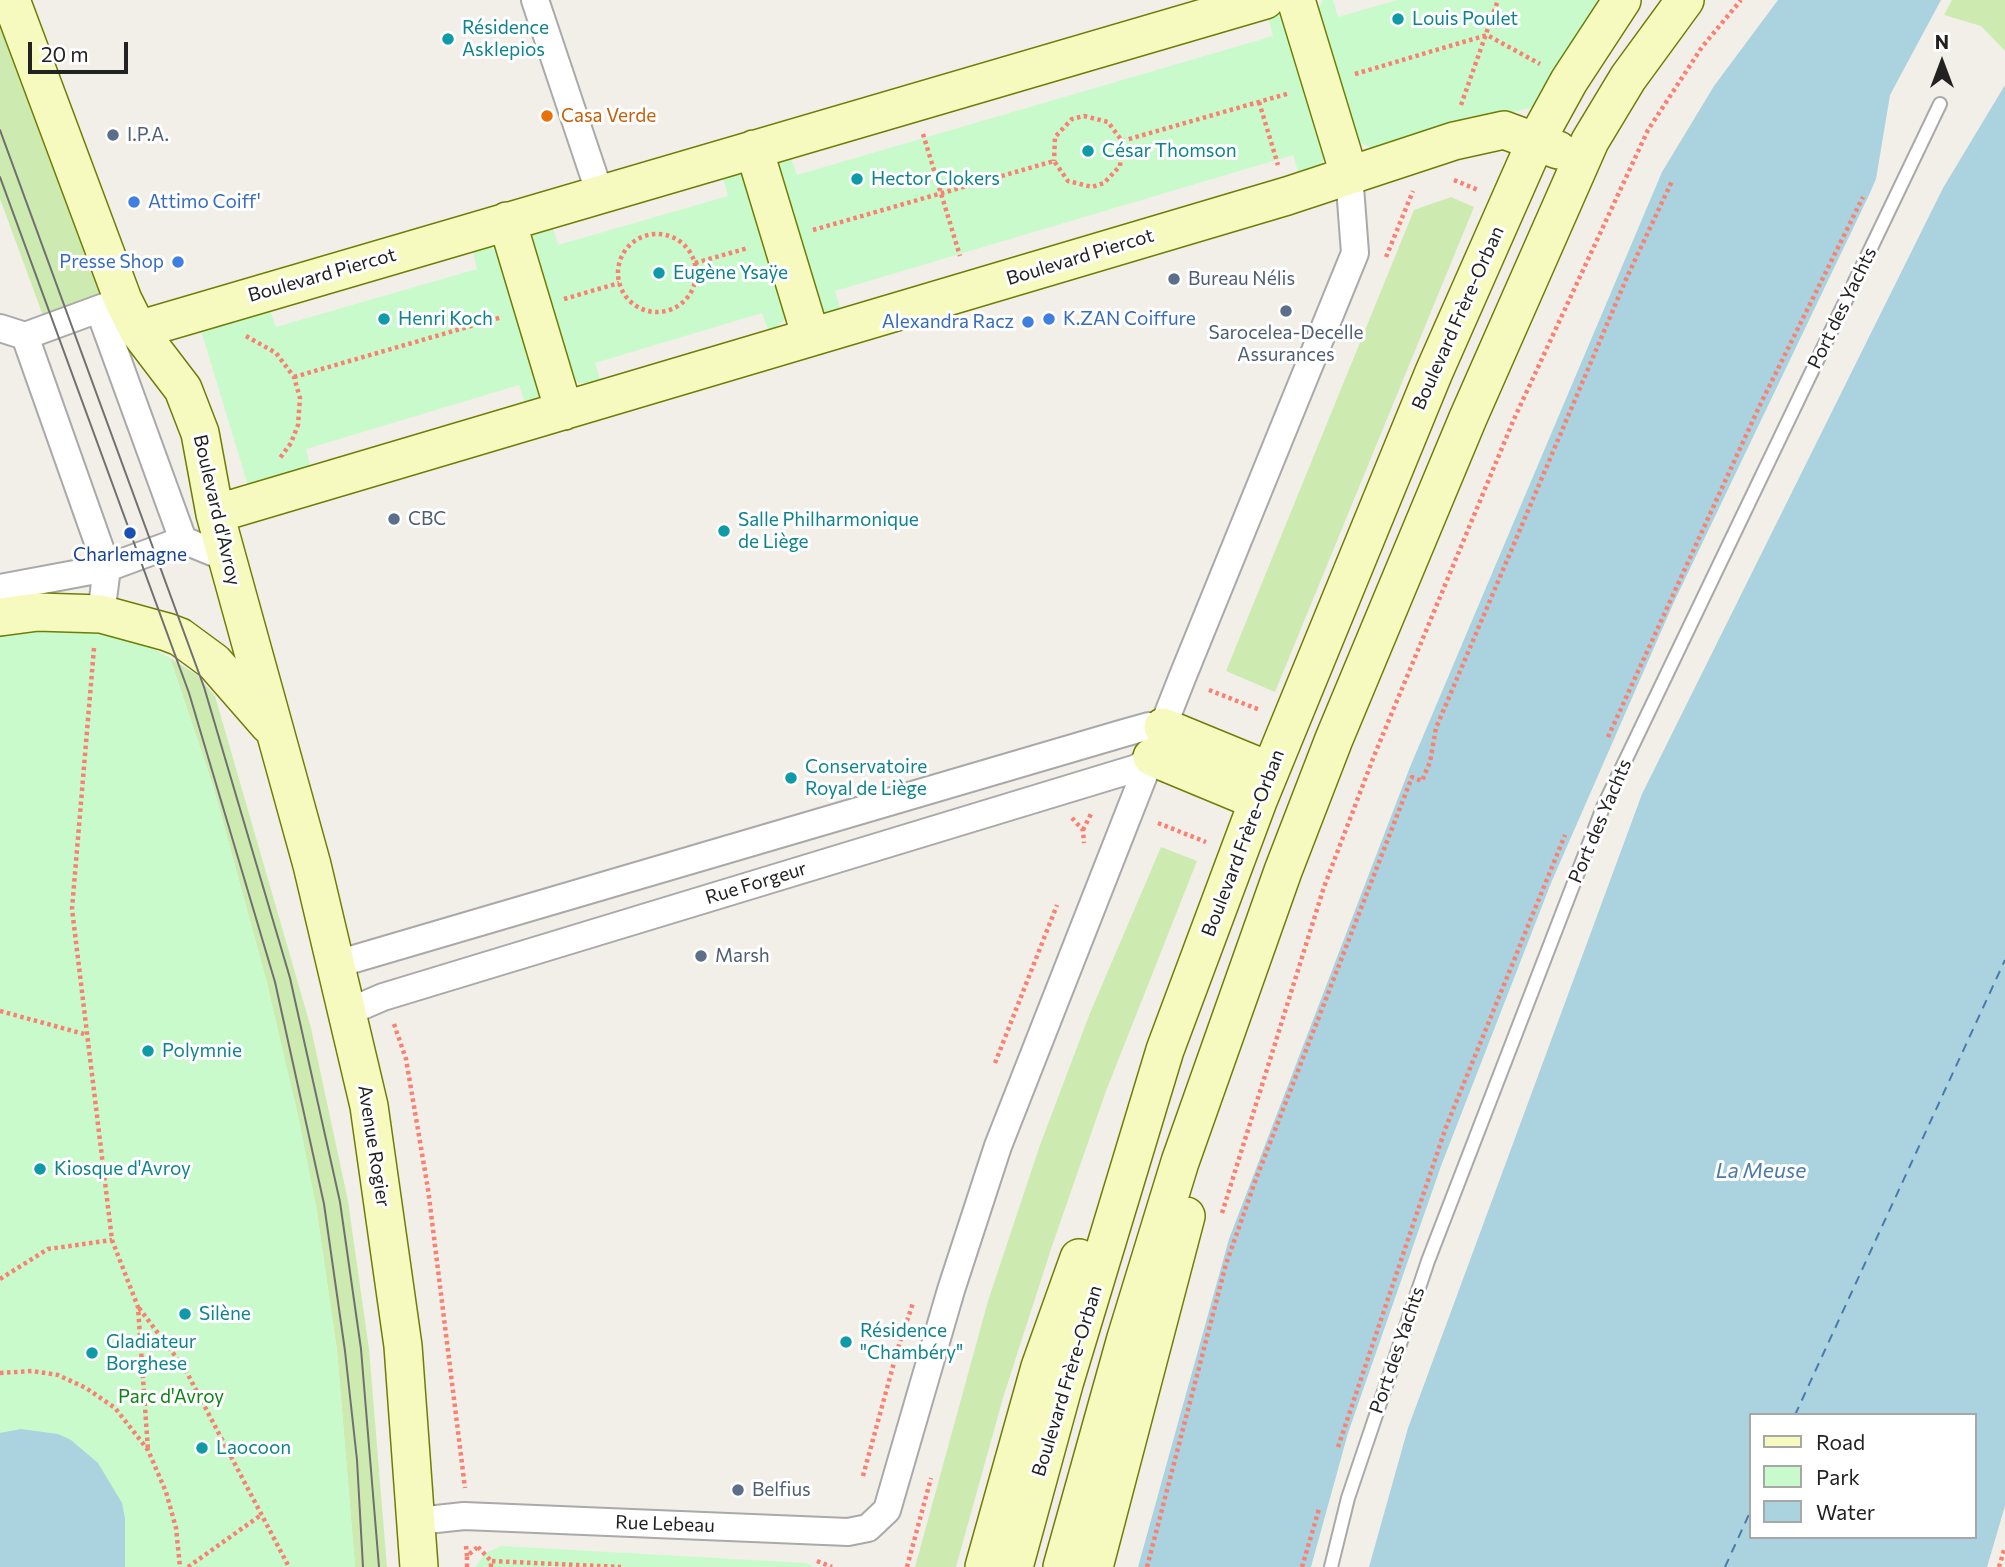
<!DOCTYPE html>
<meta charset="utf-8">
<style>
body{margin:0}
#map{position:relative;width:2005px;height:1567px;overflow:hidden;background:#f2efe9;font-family:Commissioner,sans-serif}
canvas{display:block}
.legend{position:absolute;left:1749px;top:1413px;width:228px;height:126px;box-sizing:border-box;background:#fff;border:2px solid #a7a7a7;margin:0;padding:9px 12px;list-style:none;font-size:21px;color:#222}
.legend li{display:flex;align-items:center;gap:14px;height:35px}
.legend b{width:35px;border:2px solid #a7a7a7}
.north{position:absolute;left:1907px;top:28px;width:70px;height:70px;-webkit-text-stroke:5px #fff;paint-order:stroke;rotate:0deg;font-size:19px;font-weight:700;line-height:28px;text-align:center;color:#222}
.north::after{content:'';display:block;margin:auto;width:24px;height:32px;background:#222;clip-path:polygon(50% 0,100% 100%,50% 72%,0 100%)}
.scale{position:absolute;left:28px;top:42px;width:100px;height:32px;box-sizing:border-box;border:4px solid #222;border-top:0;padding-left:9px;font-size:21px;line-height:24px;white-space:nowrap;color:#222;-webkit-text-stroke:5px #fff;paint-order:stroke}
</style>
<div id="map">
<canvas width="2005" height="1567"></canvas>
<ul class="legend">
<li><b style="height:9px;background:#f7fabf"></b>Road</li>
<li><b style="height:19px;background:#c8facc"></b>Park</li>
<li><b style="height:19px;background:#aad3df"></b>Water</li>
</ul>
<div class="north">N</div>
<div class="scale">20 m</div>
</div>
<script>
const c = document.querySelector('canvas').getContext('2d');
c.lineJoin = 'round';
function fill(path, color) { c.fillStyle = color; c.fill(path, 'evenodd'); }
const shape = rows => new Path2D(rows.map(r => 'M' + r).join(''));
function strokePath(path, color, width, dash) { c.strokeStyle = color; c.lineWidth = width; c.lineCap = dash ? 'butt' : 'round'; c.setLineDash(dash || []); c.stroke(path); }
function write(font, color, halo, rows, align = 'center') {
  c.font = font + ' Commissioner,sans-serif'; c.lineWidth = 6; c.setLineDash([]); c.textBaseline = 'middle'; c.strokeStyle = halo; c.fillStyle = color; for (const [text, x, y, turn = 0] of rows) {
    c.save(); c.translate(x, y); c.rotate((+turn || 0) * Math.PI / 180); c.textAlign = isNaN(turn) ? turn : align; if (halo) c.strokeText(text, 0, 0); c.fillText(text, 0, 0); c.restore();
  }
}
const grass = shape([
 [0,0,116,294,45,321,0,199],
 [1952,0,2005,0,2005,51,1981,26,1944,15],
 [1451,197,1474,207,1275,692,1226,671,1414,210],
 [170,658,197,675,215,696,311,1028,348,1201,369,1349,387,1567,355,1567,337,1351,316,1206,267,983,214,789],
 [1161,847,1197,861,1106,1091,1052,1246,1003,1398,956,1567,915,1567,988,1301,1040,1145,1090,1013]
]);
const park = shape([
 [1323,0,1333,0,1338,17,1397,0,1606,0,1540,105,1377,150,1358,142,1316,14],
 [1276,12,1284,16,1326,154,1322,163,1312,173,1300,178,1293,155,835,291,842,315,830,316,822,313,777,166,789,152,797,175,1273,36,1267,13],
 [721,171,736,171,744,175,787,314,785,320,769,332,762,313,595,363,601,382,579,383,570,378,529,245,537,226,551,221,558,245,728,196],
 [471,244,485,244,501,253,542,387,535,404,527,409,519,385,306,449,312,473,250,492,199,324,268,304,276,327,477,269],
 [32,628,76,629,114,635,149,646,170,658,214,789,267,983,299,1119,316,1206,337,1351,355,1567,0,1567,0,633],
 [501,1546,806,1563,814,1567,475,1567,486,1553]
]);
const water = shape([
 [1778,0,1941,0,1890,95,1876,179,1869,195,1674,602,1551,883,1441,1166,1348,1433,1311,1567,1138,1567,1229,1239,1410,767,1662,172,1714,86],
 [2005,85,2005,1506,1987,1567,1369,1567,1408,1428,1642,794,1943,188],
 [1751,1415,1975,1415,1975,1537,1751,1537],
 [21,1429,58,1434,71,1440,98,1463,122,1503,125,1519,125,1567,0,1567,0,1433]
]);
const ferry = shape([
 [1795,1415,2005,960],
 [1725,1567,1751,1510]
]);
const path = shape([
 [1355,74,1487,35,1540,64],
 [1259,102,1278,165],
 [1461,105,1498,0],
 [923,134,960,256],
 [1122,141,1290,93],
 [1454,180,1478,190],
 [813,230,1054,161,1068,181,1092,187,1104,183,1120,166,1122,141,1108,122,1084,116,1072,119,1055,137,1054,161],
 '618 273a39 39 0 1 1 78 0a39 39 0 1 1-78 0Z',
 [1386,257,1413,191],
 [695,263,748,248],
 [564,299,619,283],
 [246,336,276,353,294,377,300,398,298,425,291,443,280,458],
 [294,377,502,317],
 [94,648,72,909,112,1240,138,1307,148,1450],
 [1209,690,1260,710],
 [1608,737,1759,407,1863,197],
 [1072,818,1083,830,1084,843],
 [1158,823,1206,842],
 [1083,830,1092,812],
 [0,1011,84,1034],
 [394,1024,406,1059,428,1189,465,1488],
 [995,1063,1057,905],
 [1222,1213,1324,887,1374,756,1514,419,1648,130,1702,47,1741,0],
 [0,1279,48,1249,112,1240],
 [139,1308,185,1369,289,1567],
 [0,1373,32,1371,58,1375,86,1388,115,1408,148,1450,166,1492,176,1528,180,1567],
 [1338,1447,1446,1127,1565,835],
 [863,1476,898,1348,913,1303],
 [466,1546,467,1556],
 [478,1547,491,1561],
 [817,1561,832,1567],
 [188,1567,261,1515],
 [467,1567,467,1556,479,1546],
 [491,1567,491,1561,621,1567],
 [907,1567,931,1478],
 [1147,1567,1226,1264,1256,1179,1412,777,1422,781,1430,762,1436,728,1627,277,1672,181],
 [1302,1567,1319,1509],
 [1999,1567,2005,1547]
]);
const lane = shape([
 [1331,1567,1348,1498,1428,1261,1604,805,1940,104]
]);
const street = shape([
 [535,0,600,194],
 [99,309,183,540],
 [0,328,25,336,115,303],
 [25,336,107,568,101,614],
 [0,588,107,568,183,540,227,558],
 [337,964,1124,733,1149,726,1163,727],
 [348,1012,383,997,1137,768,1152,757],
 [418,1521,464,1516,848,1532,868,1528,887,1510,951,1290,998,1146,1182,678,1355,253,1349,174]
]);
const secondary = shape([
 [11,0,123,300,138,330,183,389,200,433,215,514,312,865,369,1106,403,1346,419,1567],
 [1296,0,1349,174],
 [754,149,811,337],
 [507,221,564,411],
 [138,330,1265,0],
 [215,514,1287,196,1454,141,1504,130,1558,150],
 [0,617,38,612,101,614,167,632,180,637,214,662,269,725],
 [1163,727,1270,771],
 [1152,757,1258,801],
 [984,1567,1040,1367,1079,1258],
 [1014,1567,1064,1384,1165,1050,1258,801,1434,372,1536,141,1569,81,1622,0],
 [1062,1567,1126,1338,1180,1162,1283,871,1334,739,1468,418,1590,141,1628,78,1685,0],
 [1094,1567,1186,1216]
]);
const tram = shape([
 [0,130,204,687,290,978,340,1202,361,1349,379,1567],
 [0,177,189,693,275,982,324,1204,345,1351,357,1460,363,1567]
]);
const markers = [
 [1398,19,7,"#0f9aa8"],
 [448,39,7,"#0f9aa8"],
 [547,116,7,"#e8710a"],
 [113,135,7,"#5c6f8a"],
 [1088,151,7,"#0f9aa8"],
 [857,179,7,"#0f9aa8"],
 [134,202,7,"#3f7fe0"],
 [178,262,7,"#3f7fe0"],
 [659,273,7,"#0f9aa8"],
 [1174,279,7,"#5c6f8a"],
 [1286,311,7,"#5c6f8a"],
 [384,319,7,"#0f9aa8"],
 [1049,319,7,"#3f7fe0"],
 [1028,322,7,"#3f7fe0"],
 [394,519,7,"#5c6f8a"],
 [724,531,7,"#0f9aa8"],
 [130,533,7,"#1a4fb4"],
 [791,778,7,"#0f9aa8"],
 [701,956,7,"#5c6f8a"],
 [148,1051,7,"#0f9aa8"],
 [40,1169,7,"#0f9aa8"],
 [185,1314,7,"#0f9aa8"],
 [846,1342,7,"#0f9aa8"],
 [92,1353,7,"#0f9aa8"],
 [202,1448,7,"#0f9aa8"],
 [738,1490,7,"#5c6f8a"]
];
const cultureNames = [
 ["Louis Poulet",1412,19],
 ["Résidence",462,28],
 ["Asklepios",462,50],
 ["César Thomson",1102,151],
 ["Hector Clokers",871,179],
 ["Eugène Ysaÿe",673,273],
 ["Henri Koch",398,319],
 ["Salle Philharmonique",738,520],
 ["de Liège",738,542],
 ["Conservatoire",805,767],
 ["Royal de Liège",805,789],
 ["Polymnie",162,1051],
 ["Kiosque d'Avroy",54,1169],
 ["Silène",199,1314],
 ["Résidence",860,1331],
 ["\"Chambéry\"",860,1353],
 ["Gladiateur",106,1342],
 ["Borghese",106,1364],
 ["Laocoon",216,1448]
];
const foodNames = [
 ["Casa Verde",561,116]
];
const serviceNames = [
 ["I.P.A.",127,135],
 ["Bureau Nélis",1188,279],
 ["Sarocelea-Decelle",1286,333,"center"],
 ["Assurances",1286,355,"center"],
 ["CBC",408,519],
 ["Marsh",715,956],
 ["Belfius",752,1490]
];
const shopNames = [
 ["Attimo Coiff'",148,202],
 ["Presse Shop",164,262,"right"],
 ["K.ZAN Coiffure",1063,319],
 ["Alexandra Racz",1014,322,"right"]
];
const streetNames = [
 ["Boulevard Piercot",1080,257,-17],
 ["Boulevard Piercot",322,275,-16],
 ["Port des Yachts",1842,308,-64],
 ["Boulevard Frère-Orban",1458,318,-66],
 ["Boulevard d'Avroy",217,510,77],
 ["Port des Yachts",1600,821,-67],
 ["Boulevard Frère-Orban",1243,843,-69],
 ["Rue Forgeur",756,883,-17],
 ["Avenue Rogier",374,1146,81],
 ["Port des Yachts",1397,1350,-71],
 ["Boulevard Frère-Orban",1067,1381,-73],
 ["Rue Lebeau",665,1524,2]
];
const transitNames = [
 ["Charlemagne",130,555]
];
const parkNames = [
 ["Parc d'Avroy",171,1397]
];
const waterNames = [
 ["La Meuse",1761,1171]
];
fill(grass, '#cdebb0');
fill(park, '#c8facc');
fill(water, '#aad3df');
strokePath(ferry, '#4a7aab', 2, [9, 7]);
strokePath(lane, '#a9a9a9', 16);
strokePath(street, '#a9a9a9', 30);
strokePath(secondary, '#707d05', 40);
strokePath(path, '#fa8072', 4.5, [3.5, 3.5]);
strokePath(lane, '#fff', 12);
strokePath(street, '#fff', 26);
strokePath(secondary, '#f7fabf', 37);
strokePath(tram, '#707070', 2);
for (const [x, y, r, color] of markers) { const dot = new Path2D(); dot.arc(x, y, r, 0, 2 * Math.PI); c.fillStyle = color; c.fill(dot); strokePath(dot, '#fff', 2.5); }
write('19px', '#0d838f', '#fff', cultureNames, 'left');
write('19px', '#c56008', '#fff', foodNames, 'left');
write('19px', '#4e5e75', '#fff', serviceNames, 'left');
write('19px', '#366cbe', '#fff', shopNames, 'left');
write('19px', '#222', '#fff', streetNames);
write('19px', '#164399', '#fff', transitNames);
write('19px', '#0c8416', '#fff', parkNames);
write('italic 21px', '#4a7aab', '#fff', waterNames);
</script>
